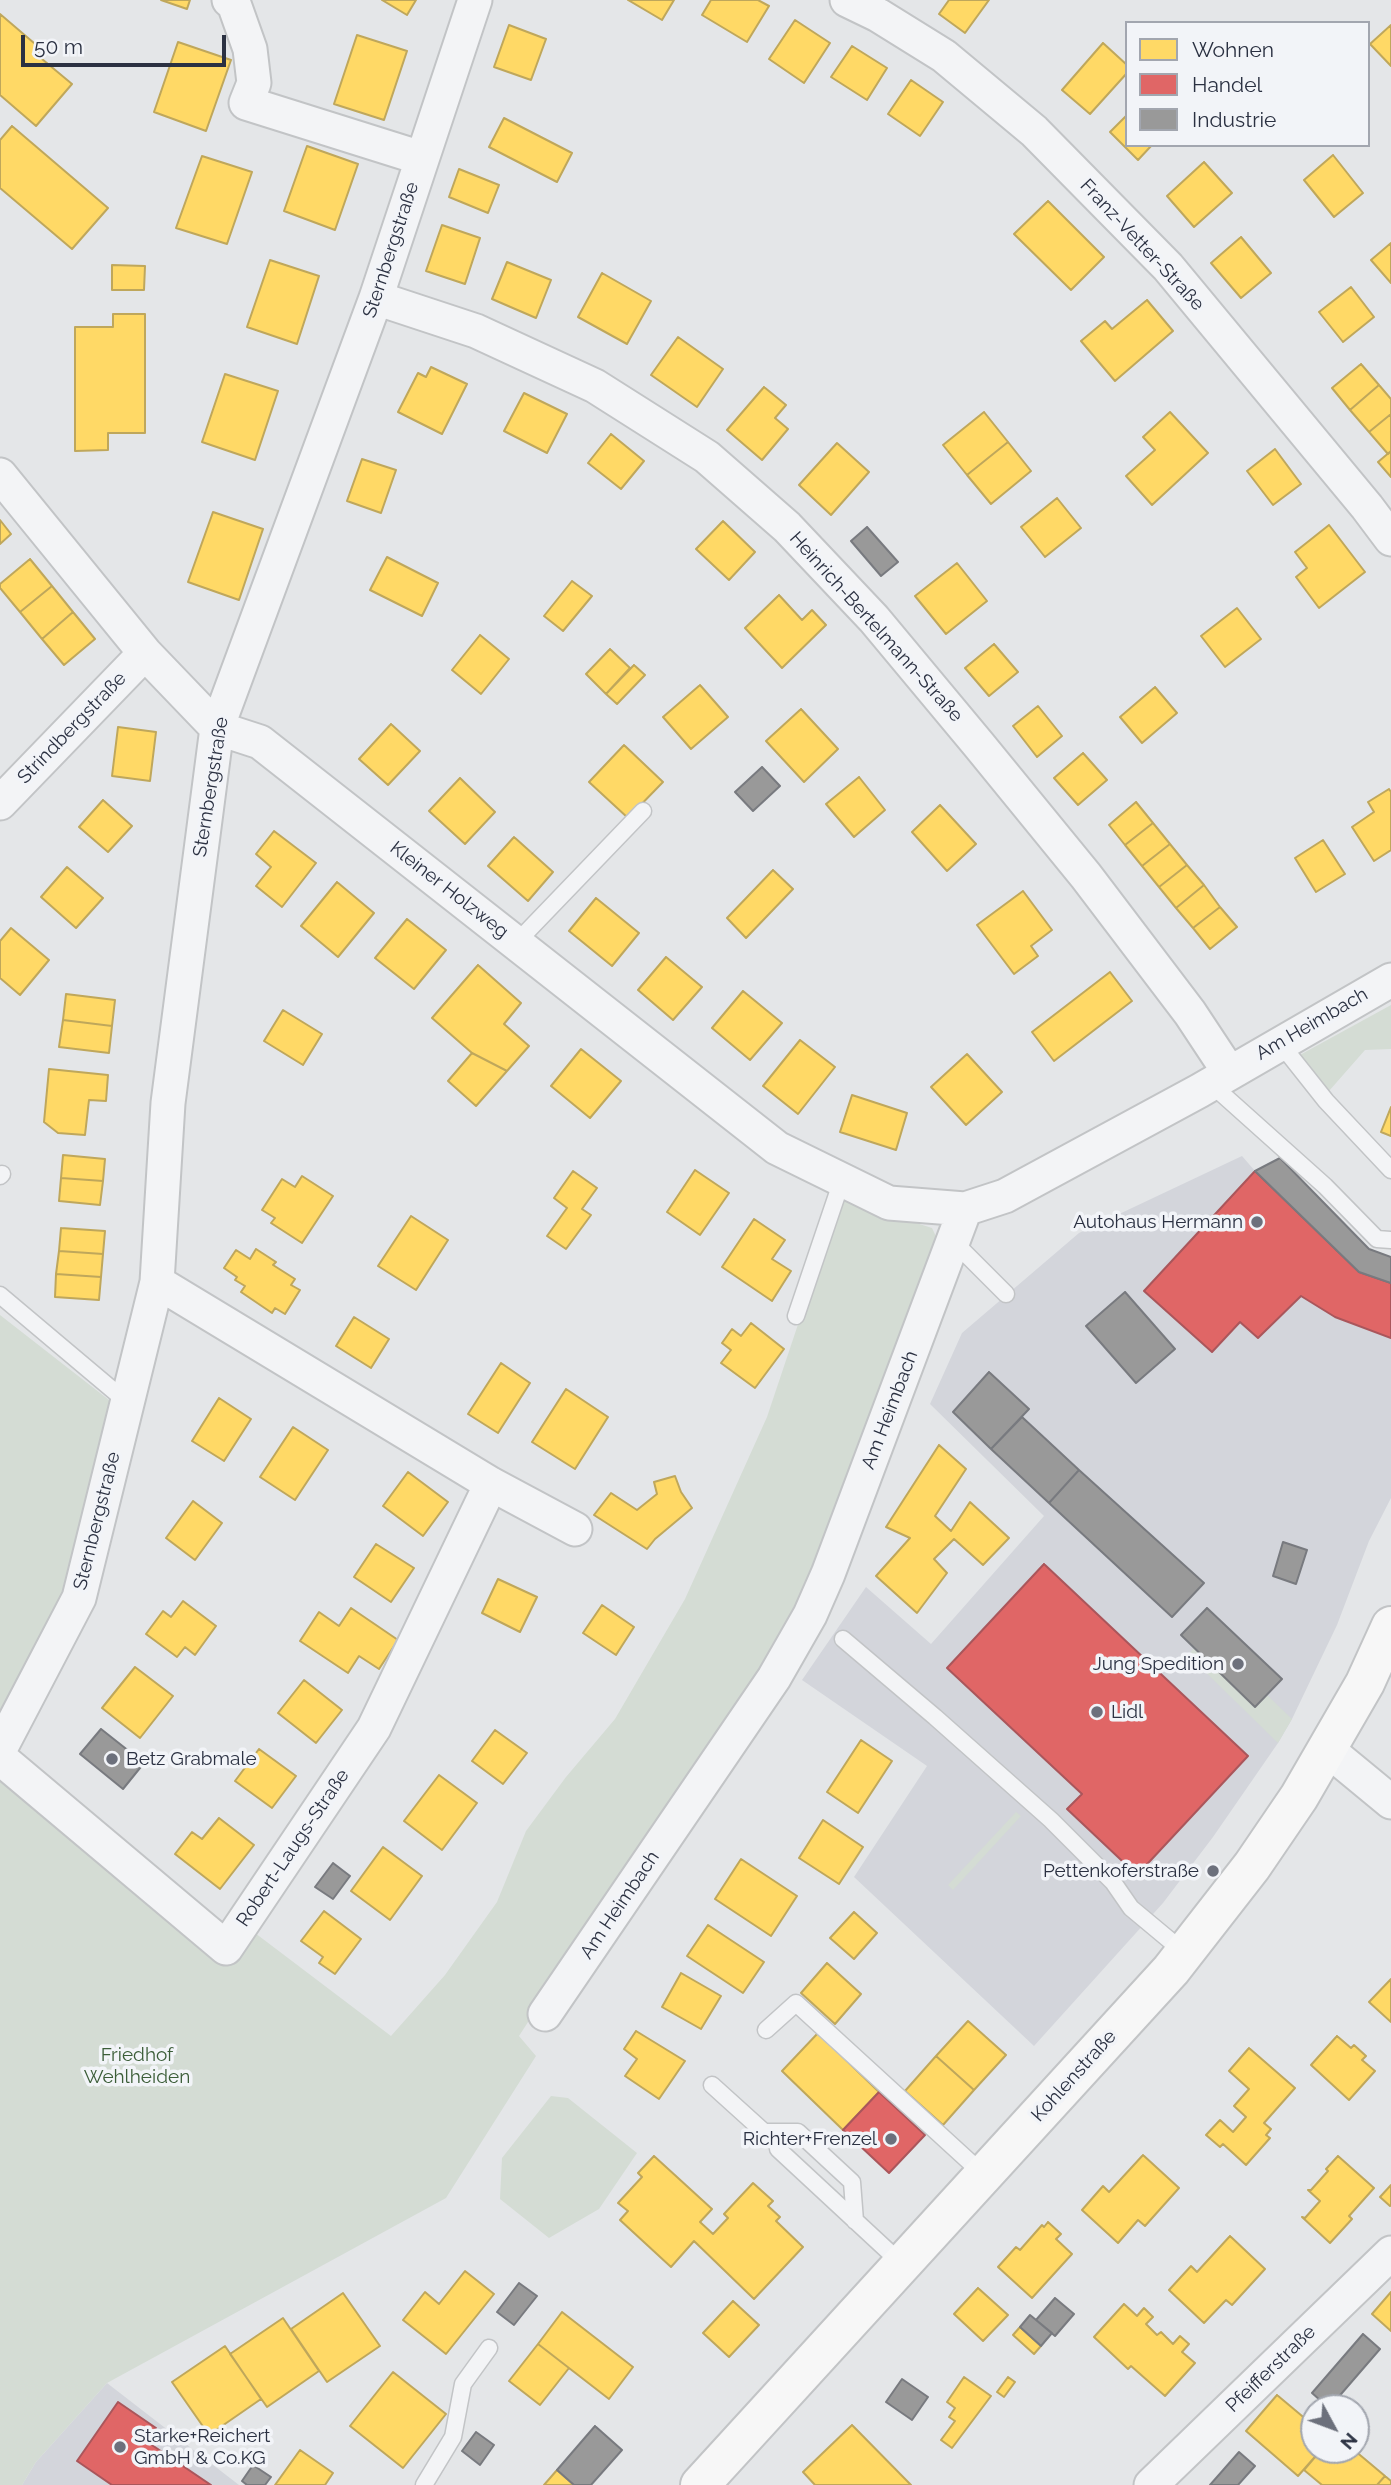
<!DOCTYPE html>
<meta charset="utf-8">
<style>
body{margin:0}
#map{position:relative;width:1391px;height:2485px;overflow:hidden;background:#e4e6e8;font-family:Raleway,sans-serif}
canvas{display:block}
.legend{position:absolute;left:1125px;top:21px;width:245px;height:126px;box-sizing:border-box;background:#f2f4f8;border:2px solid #a2a6af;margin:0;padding:9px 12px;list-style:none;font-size:21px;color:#2b3142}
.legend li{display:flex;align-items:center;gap:14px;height:35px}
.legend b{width:35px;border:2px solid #a2a6af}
.north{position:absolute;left:1300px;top:2394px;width:70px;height:70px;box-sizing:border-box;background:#f2f4f8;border:2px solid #a2a6af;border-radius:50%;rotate:131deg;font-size:19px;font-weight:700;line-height:28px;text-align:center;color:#2b3142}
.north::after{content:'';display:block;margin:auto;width:24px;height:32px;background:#6c707c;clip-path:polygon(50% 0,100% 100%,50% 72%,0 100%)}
.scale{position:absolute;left:21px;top:35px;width:205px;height:32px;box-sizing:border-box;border:4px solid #2b3142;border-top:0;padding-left:9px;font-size:21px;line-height:24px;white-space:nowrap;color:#2b3142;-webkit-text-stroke:5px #f2f4f8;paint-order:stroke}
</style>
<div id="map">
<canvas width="1391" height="2485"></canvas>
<ul class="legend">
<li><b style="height:19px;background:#ffd966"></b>Wohnen</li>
<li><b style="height:19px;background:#e06666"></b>Handel</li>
<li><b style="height:19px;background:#999"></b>Industrie</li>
</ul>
<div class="north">N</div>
<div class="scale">50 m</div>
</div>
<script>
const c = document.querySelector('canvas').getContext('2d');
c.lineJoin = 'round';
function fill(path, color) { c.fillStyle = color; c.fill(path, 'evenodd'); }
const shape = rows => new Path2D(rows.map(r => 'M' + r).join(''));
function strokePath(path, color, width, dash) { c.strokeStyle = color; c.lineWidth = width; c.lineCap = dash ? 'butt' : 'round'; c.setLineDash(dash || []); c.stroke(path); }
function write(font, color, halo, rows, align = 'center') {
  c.font = font + ' Raleway,sans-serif'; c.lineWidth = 7; c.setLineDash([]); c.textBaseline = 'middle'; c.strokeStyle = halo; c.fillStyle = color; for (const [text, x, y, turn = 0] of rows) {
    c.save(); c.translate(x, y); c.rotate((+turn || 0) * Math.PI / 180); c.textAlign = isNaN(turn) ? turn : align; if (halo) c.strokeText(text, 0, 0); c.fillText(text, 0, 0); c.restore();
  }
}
const built = shape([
 [1242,1156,1255,1171,1359,1272,1391,1283,1391,1498,1369,1541,1337,1625,1292,1719,1278,1743,1213,1837,1163,1903,1034,2046,854,1877,927,1766,802,1680,866,1587,931,1644,1044,1516,930,1404,962,1333,1079,1233],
 [107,2383,239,2485,22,2485,36,2462]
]);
const green = shape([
 [1391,1005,1391,1049,1365,1050,1329,1091,1298,1056],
 [840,1199,932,1228,941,1247,836,1525,784,1638,625,1872,519,2036,536,2056,446,2198,107,2383,36,2462,22,2485,0,2485,0,1782,2,1779,226,1962,255,1933,391,2036,445,1975,497,1902,526,1831,566,1777,615,1719,685,1599,767,1417],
 [0,1315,118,1407,68,1596,0,1722],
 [1194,1648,1255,1706,1267,1695,1292,1719,1278,1743,1188,1655],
 [1016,1812,1021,1816,953,1890,948,1885],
 [551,2096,568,2098,637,2153,599,2209,549,2238,500,2199,502,2158]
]);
const homes = shape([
 [161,0,190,0,187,9,161,0],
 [382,0,416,0,407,15,382,0],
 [628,0,674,0,662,20,628,0],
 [711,0,758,0,769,6,747,42,702,15,711,0],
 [949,0,989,0,965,33,939,14,949,0],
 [0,14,41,49,36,54,72,84,36,126,0,95,0,14],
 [795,20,830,43,804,83,769,59,795,20],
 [509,25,546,39,531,80,494,67,509,25],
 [1391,25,1391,66,1370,44,1391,25],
 [357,35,407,51,384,120,334,104,357,35],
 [178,42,231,60,206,131,154,112,178,42],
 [1103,43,1127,65,1127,73,1090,114,1062,90,1103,43],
 [852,46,887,68,867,100,831,77,852,46],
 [911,80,943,102,920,136,888,114,911,80],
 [1127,115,1127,145,1152,145,1138,160,1110,132,1127,115],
 [504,118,572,153,557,182,489,147,504,118],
 [12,126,108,208,72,249,0,188,0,140,12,126],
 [307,146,358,164,335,230,284,211,307,146],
 [1333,155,1363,193,1334,217,1304,180,1333,155],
 [202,156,252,172,227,244,176,228,202,156],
 [1204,162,1232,193,1194,227,1167,196,1204,162],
 [459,169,499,185,488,213,449,197,459,169],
 [1048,201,1104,257,1071,290,1014,234,1048,201],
 [442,225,480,238,465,284,426,271,442,225],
 [1241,237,1271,273,1241,298,1211,263,1241,237],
 [1391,243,1391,283,1371,260,1391,243],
 [270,260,319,276,297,344,247,327,270,260],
 [507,262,551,280,536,318,492,299,507,262],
 [112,265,145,266,144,290,112,290,112,265],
 [602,273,651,301,627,344,578,317,602,273],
 [1351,287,1374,317,1343,342,1319,312,1351,287],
 [1147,300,1173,331,1115,381,1081,341,1105,321,1112,329,1147,300],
 [113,314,145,314,145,433,108,433,108,450,75,451,75,327,113,327,113,314],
 [678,337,723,369,697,407,651,375,678,337],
 [1361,364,1379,385,1350,410,1332,388,1361,364],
 [431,367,467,384,442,434,398,412,418,373,426,377,431,367],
 [225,374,278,391,255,460,202,442,225,374],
 [1379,385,1391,399,1391,414,1369,432,1350,410,1379,385],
 [764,387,786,405,775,418,788,429,762,460,727,430,764,387],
 [524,393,567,414,547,453,504,431,524,393],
 [984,412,1008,442,967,475,943,445,984,412],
 [1170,412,1208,453,1152,505,1126,476,1155,450,1143,437,1170,412],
 [1391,414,1391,451,1388,454,1369,432,1391,414],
 [611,434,644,461,621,489,588,463,611,434],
 [1008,442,1031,471,991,504,967,475,1008,442],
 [837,443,869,472,831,515,799,485,837,443],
 [1275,449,1301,484,1273,505,1247,471,1275,449],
 [1391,451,1391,477,1378,462,1391,451],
 [362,459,396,470,381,513,347,501,362,459],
 [1057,498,1081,528,1045,557,1021,527,1057,498],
 [213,512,263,529,239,600,188,582,213,512],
 [0,520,11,534,0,544,0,520],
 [723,521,755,552,729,580,696,549,723,521],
 [1329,525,1365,572,1319,608,1296,577,1307,568,1295,552,1329,525],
 [387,557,438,583,422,616,370,590,387,557],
 [30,559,52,586,20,612,0,588,0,584,30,559],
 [957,563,987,601,946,634,915,596,957,563],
 [572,581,592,596,563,631,544,616,572,581],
 [52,586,73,612,42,639,20,612,52,586],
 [779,595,802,620,812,610,826,625,782,668,745,628,779,595],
 [1237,608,1261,639,1225,667,1201,636,1237,608],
 [73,612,95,639,64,665,42,639,73,612],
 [480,635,509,659,481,694,452,670,480,635],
 [994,644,1018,672,989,696,965,668,994,644],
 [610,649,630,668,606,694,586,674,610,649],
 [634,665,645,675,617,704,606,694,634,665],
 [700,685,728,717,691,749,663,717,700,685],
 [1155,687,1177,713,1142,743,1120,717,1155,687],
 [1038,706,1062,736,1037,757,1013,726,1038,706],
 [801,709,838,749,804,782,766,741,801,709],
 [391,724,420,751,388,785,359,759,391,724],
 [118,727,156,732,150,781,112,776,118,727],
 [624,745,663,782,628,818,589,782,624,745],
 [1083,753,1107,780,1078,805,1054,778,1083,753],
 [859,777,885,810,854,837,826,804,859,777],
 [460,778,495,812,465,844,429,811,460,778],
 [1389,789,1391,792,1391,850,1374,861,1352,827,1374,812,1368,802,1389,789],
 [103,800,132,826,108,852,79,827,103,800],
 [1136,802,1153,823,1125,845,1109,825,1136,802],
 [940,805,976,844,947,871,912,832,940,805],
 [1153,823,1170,844,1142,866,1125,845,1153,823],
 [274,831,316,863,282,907,256,886,271,867,256,854,274,831],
 [514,837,553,872,528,901,488,866,514,837],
 [1323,840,1345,874,1316,892,1295,858,1323,840],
 [1170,844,1187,865,1159,887,1142,866,1170,844],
 [1187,865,1204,885,1176,908,1159,887,1187,865],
 [67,867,103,898,76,928,41,897,67,867],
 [773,870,793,889,746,938,727,918,773,870],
 [337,882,374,913,338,957,301,926,337,882],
 [1204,885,1220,907,1193,928,1176,908,1204,885],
 [1023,891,1052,930,1031,946,1038,956,1014,974,977,925,1023,891],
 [596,898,639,933,612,966,569,931,596,898],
 [1220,907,1237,927,1210,949,1193,928,1220,907],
 [407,919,446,950,414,989,375,958,407,919],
 [11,928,49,960,20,995,0,978,0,941,11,928],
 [666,957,702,987,673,1020,638,990,666,957],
 [478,965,521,1003,504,1024,529,1046,507,1071,472,1053,432,1018,478,965],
 [1110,972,1132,1001,1054,1061,1032,1032,1110,972],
 [743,991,782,1023,750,1060,712,1028,743,991],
 [66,994,115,1000,112,1026,63,1020,66,994],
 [283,1010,322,1034,303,1065,264,1041,283,1010],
 [63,1020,112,1026,109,1053,59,1047,63,1020],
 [800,1040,835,1067,798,1114,763,1086,800,1040],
 [581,1049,621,1081,590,1118,551,1086,581,1049],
 [472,1053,507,1071,476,1106,448,1081,472,1053],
 [967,1054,1002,1092,966,1125,931,1087,967,1054],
 [49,1069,108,1075,106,1101,89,1100,85,1135,58,1133,44,1122,49,1069],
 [852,1095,907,1113,896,1150,840,1132,852,1095],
 [1391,1107,1391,1136,1381,1132,1391,1107],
 [63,1155,105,1159,103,1181,61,1178,63,1155],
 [695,1170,729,1193,700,1235,667,1212,695,1170],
 [573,1171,597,1188,582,1209,591,1215,566,1249,547,1236,567,1208,554,1198,573,1171],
 [302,1176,333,1196,302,1243,271,1223,275,1218,262,1210,282,1179,295,1187,302,1176],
 [61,1178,103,1181,100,1205,59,1201,61,1178],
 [411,1216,448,1240,416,1290,378,1266,411,1216],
 [754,1219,785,1240,772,1259,791,1271,772,1301,722,1267,754,1219],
 [61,1228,105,1231,103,1254,59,1251,61,1228],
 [256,1249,276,1262,273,1265,295,1279,291,1285,300,1290,285,1314,275,1308,272,1313,241,1292,245,1286,235,1280,237,1277,224,1268,236,1250,250,1259,256,1249],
 [59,1251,103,1254,101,1277,56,1274,59,1251],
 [56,1274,101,1277,99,1300,55,1297,56,1274],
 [354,1317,389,1339,371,1368,336,1346,354,1317],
 [751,1323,784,1349,755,1388,721,1363,731,1350,722,1343,732,1329,741,1336,751,1323],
 [501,1363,530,1383,498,1433,468,1414,501,1363],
 [566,1389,608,1417,575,1469,532,1442,566,1389],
 [219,1398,251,1419,224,1461,192,1441,219,1398],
 [293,1427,328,1450,295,1500,260,1477,293,1427],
 [939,1445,966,1469,935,1516,951,1531,970,1502,1009,1538,983,1565,954,1539,934,1559,947,1573,917,1613,876,1576,910,1538,886,1527,939,1445],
 [408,1472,448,1502,423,1536,383,1506,408,1472],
 [675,1476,681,1492,692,1508,655,1539,647,1549,594,1515,611,1493,637,1510,657,1494,654,1482,675,1476],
 [193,1501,222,1523,195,1560,166,1538,193,1501],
 [376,1544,414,1568,391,1602,354,1577,376,1544],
 [498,1579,537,1597,520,1632,482,1613,498,1579],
 [183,1601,216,1626,195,1655,185,1647,177,1657,146,1634,163,1611,171,1617,183,1601],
 [602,1605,634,1627,616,1655,583,1633,602,1605],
 [351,1608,398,1640,379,1669,359,1656,348,1673,300,1641,319,1612,339,1626,351,1608],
 [135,1667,173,1696,140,1738,102,1708,135,1667],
 [304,1680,342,1710,316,1743,278,1713,304,1680],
 [495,1730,527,1753,503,1784,472,1761,495,1730],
 [861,1740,892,1761,858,1813,827,1792,861,1740],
 [259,1749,296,1776,272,1808,235,1781,259,1749],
 [439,1775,477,1803,442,1850,404,1821,439,1775],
 [219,1818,254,1845,220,1889,175,1854,192,1832,202,1839,219,1818],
 [823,1820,863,1847,839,1884,799,1858,823,1820],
 [383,1847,422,1876,390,1920,351,1891,383,1847],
 [741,1859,797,1896,771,1936,715,1899,741,1859],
 [324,1911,361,1939,335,1974,319,1963,323,1957,301,1941,324,1911],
 [854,1912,877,1933,854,1959,830,1938,854,1912],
 [708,1925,764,1962,743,1993,687,1956,708,1925],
 [827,1963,861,1994,835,2024,801,1993,827,1963],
 [681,1973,721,1996,701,2029,662,2007,681,1973],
 [1391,1979,1391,2022,1369,2002,1391,1979],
 [968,2021,1006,2055,974,2090,936,2056,968,2021],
 [636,2031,685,2061,659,2099,625,2076,637,2059,624,2049,636,2031],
 [818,2033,879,2092,843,2130,782,2071,818,2033],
 [1337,2036,1351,2048,1354,2045,1366,2056,1362,2060,1375,2071,1349,2100,1311,2065,1337,2036],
 [1249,2048,1295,2088,1264,2123,1271,2129,1266,2135,1270,2138,1246,2165,1223,2144,1220,2147,1206,2135,1220,2120,1233,2132,1246,2117,1234,2106,1249,2089,1229,2071,1249,2048],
 [936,2056,974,2090,943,2125,905,2091,936,2056],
 [1143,2155,1179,2188,1145,2226,1138,2220,1118,2243,1082,2210,1103,2186,1109,2192,1143,2155],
 [654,2156,712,2209,700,2222,713,2234,728,2218,724,2214,753,2183,773,2201,768,2206,780,2217,776,2221,803,2247,754,2299,694,2241,671,2267,620,2220,628,2211,618,2203,642,2177,638,2173,654,2156],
 [1338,2156,1374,2188,1349,2216,1352,2219,1330,2243,1302,2217,1305,2218,1320,2201,1308,2190,1311,2190,1328,2171,1326,2169,1338,2156],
 [1391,2185,1391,2205,1390,2206,1380,2197,1391,2185],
 [1048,2222,1061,2234,1056,2239,1072,2254,1032,2298,998,2267,1016,2247,1020,2250,1042,2225,1044,2227,1048,2222],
 [1230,2236,1265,2269,1232,2305,1226,2300,1204,2323,1169,2290,1191,2266,1197,2272,1230,2236],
 [465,2271,494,2294,446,2354,403,2320,425,2292,439,2304,465,2271],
 [978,2288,1008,2315,983,2341,954,2314,978,2288],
 [1391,2292,1391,2331,1372,2314,1391,2292],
 [343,2293,380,2346,327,2382,291,2329,343,2293],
 [733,2301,759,2325,729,2357,703,2333,733,2301],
 [1124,2304,1137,2316,1144,2308,1153,2317,1146,2324,1157,2335,1161,2332,1173,2344,1180,2336,1189,2344,1182,2352,1195,2363,1165,2396,1131,2366,1128,2369,1094,2337,1124,2304],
 [562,2312,633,2367,609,2399,538,2344,562,2312],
 [283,2318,319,2371,267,2407,230,2354,283,2318],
 [1020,2327,1041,2346,1034,2354,1013,2335,1020,2327],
 [538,2344,569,2368,540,2405,509,2381,538,2344],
 [225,2346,261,2399,209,2435,172,2382,225,2346],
 [393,2372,446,2414,403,2468,350,2426,393,2372],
 [964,2377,991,2396,952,2448,941,2440,955,2421,949,2417,955,2408,947,2402,964,2377],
 [1008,2377,1015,2382,1004,2397,997,2392,1008,2377],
 [1277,2395,1314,2426,1314,2450,1321,2450,1298,2476,1246,2431,1277,2395],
 [852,2425,911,2485,815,2485,803,2472,852,2425],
 [300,2450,333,2473,325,2485,275,2485,300,2450],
 [1321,2450,1354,2450,1385,2476,1377,2485,1322,2485,1304,2470,1321,2450],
 [557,2470,574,2485,544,2485,557,2470],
 [1385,2476,1391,2481,1391,2485,1377,2485,1385,2476]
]);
const shops = shape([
 [1255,1171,1359,1272,1391,1283,1391,1338,1335,1317,1301,1296,1258,1338,1240,1322,1212,1352,1144,1291,1255,1171],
 [1044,1564,1248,1756,1137,1875,1067,1809,1082,1794,947,1668,1044,1564],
 [879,2092,925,2135,889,2173,843,2130,879,2092],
 [118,2402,156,2428,146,2441,211,2485,112,2485,77,2461,118,2402]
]);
const industry = shape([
 [867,527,898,562,881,576,851,541,867,527],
 [762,767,780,786,753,811,735,792,762,767],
 [1280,1158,1369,1249,1391,1257,1391,1283,1359,1272,1255,1171,1280,1158],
 [1125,1292,1175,1349,1136,1383,1086,1326,1125,1292],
 [989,1372,1029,1409,991,1449,953,1412,989,1372],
 [1022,1417,1079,1470,1049,1503,991,1449,1022,1417],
 [1079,1470,1204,1583,1172,1617,1049,1503,1079,1470],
 [1283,1542,1307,1550,1296,1584,1273,1576,1283,1542],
 [1207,1608,1282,1679,1255,1707,1181,1635,1207,1608],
 [101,1729,144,1763,123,1789,80,1754,101,1729],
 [333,1863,350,1876,333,1899,315,1887,333,1863],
 [519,2283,537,2296,514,2325,497,2312,519,2283],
 [1055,2298,1074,2314,1055,2336,1036,2320,1055,2298],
 [1030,2315,1052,2333,1041,2346,1020,2327,1030,2315],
 [1363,2334,1380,2349,1329,2408,1312,2393,1363,2334],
 [902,2379,928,2397,912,2420,886,2402,902,2379],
 [595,2426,622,2450,591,2485,574,2485,557,2470,595,2426],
 [476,2432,494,2445,480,2465,462,2451,476,2432],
 [1239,2452,1255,2466,1238,2485,1210,2485,1239,2452],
 [253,2465,271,2477,265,2485,247,2485,242,2481,253,2465]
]);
const lane = shape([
 [516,943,643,811],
 [1280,1043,1326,1101,1391,1170],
 [1211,1084,1325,1186,1377,1239,1391,1240],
 [0,1176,2,1174],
 [954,1242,1006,1294],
 [0,1295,127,1402],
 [796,1316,842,1180],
 [843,1639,935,1717,1051,1820,1113,1882,1131,1908,1185,1953],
 [766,2030,796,2003,984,2175],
 [712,2085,764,2132,798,2132,852,2182,855,2221],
 [778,2149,902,2264],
 [424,2485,453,2437,463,2384,489,2348]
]);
const street = shape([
 [229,0,234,4,250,49,254,83,246,103,421,158],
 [847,0,878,15,944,56,1034,131,1168,267,1367,507,1391,539],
 [376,298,476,331,595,386,707,457,787,527,874,619,979,745,1086,876,1190,1013,1229,1072],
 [0,475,145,653,217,728,260,742,777,1148,889,1203,965,1209,1005,1196,1199,1091,1391,980],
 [0,803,145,653],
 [157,1282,491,1484,575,1529],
 [0,1749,79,1598,157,1282,168,1103,217,728,376,298,475,0],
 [1328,1750,1391,1802],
 [0,1758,226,1948,374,1728,491,1484],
 [545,2014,774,1678,810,1615,828,1574,965,1209],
 [1151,2485,1391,2253]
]);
const secondary = shape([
 [700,2485,1171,1970,1252,1866,1299,1797,1365,1683,1391,1626]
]);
const markers = [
 [1257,1222,7,"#6c707c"],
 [1238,1664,7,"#6c707c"],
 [1097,1712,7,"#6c707c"],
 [112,1759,7,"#6c707c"],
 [1213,1871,7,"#6c707c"],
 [891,2139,7,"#6c707c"],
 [120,2447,7,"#6c707c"]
];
const streetNames = [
 ["Franz-Vetter-Straße",1142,245,47],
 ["Sternbergstraße",391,250,-72],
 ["Heinrich-Bertelmann-Straße",876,627,48],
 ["Strindbergstraße",72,728,-46],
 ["Sternbergstraße",211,787,-81],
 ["Kleiner Holzweg",449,890,38],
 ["Am Heimbach",1312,1024,-30],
 ["Am Heimbach",890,1410,-69],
 ["Sternbergstraße",97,1521,-76],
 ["Robert-Laugs-Straße",293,1848,-56],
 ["Am Heimbach",620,1905,-56],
 ["Kohlenstraße",1074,2076,-48],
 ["Pfeifferstraße",1271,2369,-44]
];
const poiNames = [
 ["Autohaus Hermann",1243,1222],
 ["Jung Spedition",1224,1664],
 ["Lidl",1111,1712,"left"],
 ["Betz Grabmale",126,1759,"left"],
 ["Pettenkoferstraße",1199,1871],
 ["Richter+Frenzel",877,2139],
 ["Starke+Reichert",134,2436,"left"],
 ["GmbH & Co.KG",134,2458,"left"]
];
const parkNames = [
 ["Friedhof",137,2055],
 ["Wehlheiden",137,2077]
];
fill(built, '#d3d5db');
fill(green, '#d4dcd4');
fill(homes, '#ffd966');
strokePath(homes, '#bfa75b', 2);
fill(shops, '#e06666');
strokePath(shops, '#aa565b', 2);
fill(industry, '#999');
strokePath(industry, '#787a7f', 2);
strokePath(lane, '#c2c4c6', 19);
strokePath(street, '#c2c4c6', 37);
strokePath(secondary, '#c2c4c6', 42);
strokePath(lane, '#f3f4f6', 16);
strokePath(street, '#f3f4f6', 33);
strokePath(secondary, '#f7f7f7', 38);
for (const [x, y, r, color] of markers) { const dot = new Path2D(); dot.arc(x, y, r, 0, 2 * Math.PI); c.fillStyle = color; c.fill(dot); strokePath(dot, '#f2f4f8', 2.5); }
write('19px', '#2b3142', '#f2f4f8', streetNames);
write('19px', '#2b3142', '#f2f4f8', poiNames, 'right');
write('19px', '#3b5d38', '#f2f4f8', parkNames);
</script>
